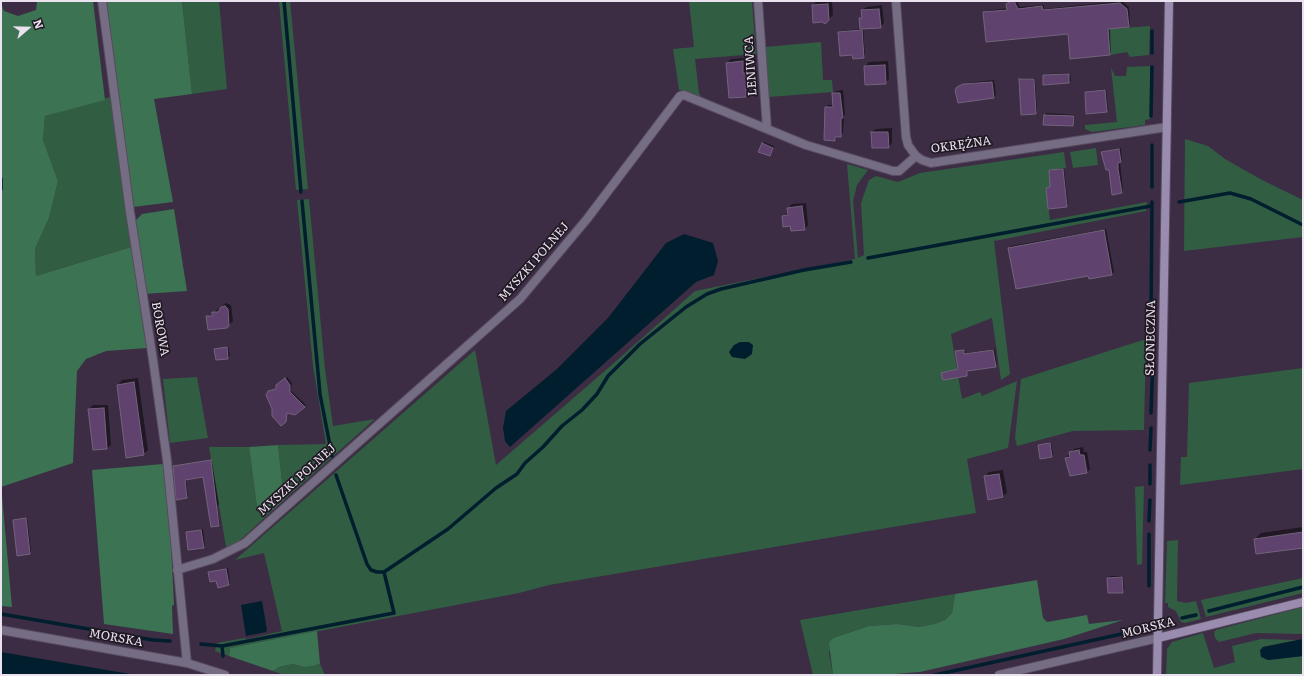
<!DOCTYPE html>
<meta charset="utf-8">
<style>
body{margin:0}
#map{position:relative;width:1304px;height:676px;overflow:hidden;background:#3c2d44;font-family:Literata,serif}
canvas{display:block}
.frame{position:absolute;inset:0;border:2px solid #ebe2f0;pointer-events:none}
.north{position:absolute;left:8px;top:8px;width:40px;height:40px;-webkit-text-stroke:3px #201923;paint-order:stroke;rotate:70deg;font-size:11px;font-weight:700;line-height:16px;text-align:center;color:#ebe2f0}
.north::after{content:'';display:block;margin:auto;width:14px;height:18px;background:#ebe2f0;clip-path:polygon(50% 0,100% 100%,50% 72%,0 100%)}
</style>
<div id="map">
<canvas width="1304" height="676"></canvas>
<div class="frame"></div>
<div class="north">N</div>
</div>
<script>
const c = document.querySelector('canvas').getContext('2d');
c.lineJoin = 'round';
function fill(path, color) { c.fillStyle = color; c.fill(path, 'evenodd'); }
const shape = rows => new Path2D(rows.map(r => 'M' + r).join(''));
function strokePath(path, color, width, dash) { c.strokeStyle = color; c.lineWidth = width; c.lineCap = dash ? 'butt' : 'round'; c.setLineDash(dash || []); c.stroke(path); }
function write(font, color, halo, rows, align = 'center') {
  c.font = font + ' Literata,serif'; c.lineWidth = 3.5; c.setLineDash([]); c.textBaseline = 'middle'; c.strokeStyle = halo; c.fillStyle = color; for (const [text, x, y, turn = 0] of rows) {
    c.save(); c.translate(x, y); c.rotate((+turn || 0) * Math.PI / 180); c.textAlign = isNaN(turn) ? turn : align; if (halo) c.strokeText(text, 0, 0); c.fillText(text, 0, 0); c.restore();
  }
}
const green = shape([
 [182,1,219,1,227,89,192,94],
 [279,1,290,1,308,189,296,190],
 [689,1,752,1,756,54,695,59,699,93,703,100,679,90,673,49,694,47],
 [1150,26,1149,55,1130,57,1127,52,1110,55,1109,29],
 [821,42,823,80,832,80,833,92,769,97,765,47],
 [1150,66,1150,119,1145,120,1145,125,1092,132,1085,129,1085,125,1117,122,1111,68,1115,76,1126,76,1127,67],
 [110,97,131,247,36,276,35,249,49,218,58,181,43,140,45,116],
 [1185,139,1208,146,1225,159,1262,180,1303,200,1303,237,1184,251],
 [1096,148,1098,165,1073,168,1070,152],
 [1064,152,1066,168,1049,170,1050,187,1046,188,1050,220,1147,202,1146,211,994,241,1010,373,1009,375,1001,380,992,318,951,334,962,399,980,392,982,396,1017,381,1008,448,967,459,976,513,549,585,519,593,230,648,229,656,215,651,217,643,244,638,247,639,282,631,264,553,235,560,475,350,496,465,614,363,695,291,855,259,847,164,868,170,857,185,853,201,858,258,864,255,861,203,869,180,876,176,898,182,920,173],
 [309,199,325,369,333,426,375,419,284,500,278,445,326,444,313,366,297,200],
 [1146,339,1144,430,1073,431,1017,446,1015,438,1021,379],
 [1303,368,1303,469,1180,485,1181,457,1187,457,1189,383],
 [197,377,208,438,170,443,163,379],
 [209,447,249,447,257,507,273,510,236,544,226,547],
 [1144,486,1142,564,1137,565,1135,487],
 [1178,540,1177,601,1186,603,1196,601,1201,619,1185,623,1181,622,1176,611,1168,607,1168,603,1165,603,1167,541],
 [1303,578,1303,593,1206,617,1201,600],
 [955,594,952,613,945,620,934,624,919,627,897,624,869,626,833,638,829,653,833,675,813,675,800,620],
 [1303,607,1303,634,1256,633,1219,642,1215,638,1214,632,1216,630],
 [1203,633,1214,668,1235,662,1232,646,1261,639,1297,640,1263,647,1268,660,1303,656,1303,675,1166,675,1167,649,1172,642],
 [293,664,304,667,320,664,325,675,284,675,273,671,279,667]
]);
const forest = shape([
 [37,1,93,1,105,100,45,116,43,140,58,181,49,218,35,249,36,276,131,247,147,348,106,351,86,359,77,371,73,463,1,487,1,3,4,11,18,16,36,10],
 [106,1,182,1,192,94,154,99,173,202,133,207],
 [174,209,187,291,144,294,135,221,142,214],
 [278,445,284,500,273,510,257,507,249,447],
 [163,464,170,525,174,605,172,606,173,634,104,624,92,470],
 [1,496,2,496,12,607,1,606],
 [1037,580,1043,618,1047,622,1087,615,1089,624,1123,620,1064,639,920,672,881,675,833,675,829,643,833,638,869,626,897,624,919,627,934,624,945,620,952,613,955,594],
 [317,631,320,664,312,666,304,667,293,664,279,667,273,671,229,656,230,648]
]);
const water = shape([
 [684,234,713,243,718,261,714,275,696,282,510,447,505,441,503,428,506,411,557,369,608,318,666,243],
 [740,342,749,342,753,345,752,354,745,359,732,357,729,352,734,345],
 [262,601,267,630,266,632,246,636,241,605],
 [1303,639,1303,656,1268,660,1261,657,1260,650,1263,647],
 [1,652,136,675,1,675]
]);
const shadow = shape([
 [817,1,832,1,833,15,825,23,813,5],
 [1012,1,1017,1,1020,7,1044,5,1044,9,1122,1,1129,7,1130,24,1129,26,1110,28,1111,52,1110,54,1068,33,984,12,986,11,1008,8,1007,4],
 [882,5,884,23,880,27,863,28,865,55,864,57,853,54,839,32,841,31,860,29,860,18,863,16,862,11,866,7],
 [746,58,750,81,748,82,749,92,745,96,727,63,731,59],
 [888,61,889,79,885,83,865,66,869,62],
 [1070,73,1071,81,1069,82,1044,84,1044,75,1045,74],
 [1022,78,1035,78,1037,111,1035,113,1020,80],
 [994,80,996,95,994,97,959,102,958,88,965,83],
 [1106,89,1108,109,1106,111,1086,92,1088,91],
 [843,90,845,114,844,116,843,133,834,140,826,108,828,105,834,105,833,94,836,91],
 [1046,113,1075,115,1074,123,1073,125,1044,124],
 [892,128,892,143,889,147,872,132,876,129],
 [764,142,774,146,770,155,762,144],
 [1121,148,1122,160,1120,162,1123,191,1121,192,1102,152],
 [1064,168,1068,204,1066,206,1047,189,1051,186,1050,171],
 [806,203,808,225,805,229,791,225,783,216,789,212,788,208,792,204],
 [1106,229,1114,272,1112,274,1089,275,1009,249,1011,246],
 [226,303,231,305,233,321,229,325,208,317],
 [228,346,230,356,228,358,216,349],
 [965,349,966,353,995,349,997,364,968,370,967,375,943,374,959,368,956,352],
 [287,377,292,383,291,391,306,405,288,412,285,421,273,408,268,392,277,388,279,383],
 [138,378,148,450,143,454,118,385,122,380],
 [93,405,108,405,111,445,107,448,89,409],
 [1051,442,1053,454,1052,456,1039,446],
 [1083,447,1084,452,1087,452,1090,469,1087,472,1066,458,1074,449],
 [212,461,219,504,217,506,220,524,219,525,203,476,186,479,188,496,187,497,175,467],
 [1003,470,1007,493,1003,496,989,499,985,476,989,472],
 [27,517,31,551,30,553,14,520],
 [1303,527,1303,547,1255,539,1261,533],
 [203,529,205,545,204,547,187,533],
 [228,568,230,583,229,584,217,580,209,573],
 [1110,576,1123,576,1124,590,1122,592,1108,578]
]);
const stream = shape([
 [284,1,301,192],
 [1152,53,1152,31],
 [1151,116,1152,67],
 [1,179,1,189],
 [1152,187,1152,145],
 [302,201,320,394,332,456],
 [1179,202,1230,193,1251,199,1303,225],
 [868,258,1151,206],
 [1151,318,1152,202],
 [1151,413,1153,357],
 [1150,450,1151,428],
 [336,475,367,564,371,570,377,572,384,572,448,529,496,488,517,474,525,463,543,447,562,426,582,410,597,394,608,376,640,344,686,307,707,294,721,289,804,270,851,262],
 [1150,484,1150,465],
 [1149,521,1150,500],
 [1149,586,1149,534],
 [1209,611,1303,587],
 [1,614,153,640,170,641],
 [1182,618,1196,615],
 [201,644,222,646],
 [223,656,222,646,394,613,384,572],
 [935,675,1126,633]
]);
const building = shape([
 [1012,1,1014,1,1018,9,1042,6,1043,10,1120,3,1127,9,1129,27,1108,29,1110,55,1070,59,1068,34,986,42,983,12,1007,10,1006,4,1012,1],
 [828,4,829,20,825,24,822,22,813,23,812,5,828,4],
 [879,9,881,28,860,29,859,18,862,18,861,10,879,9],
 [862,30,864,58,853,59,852,55,840,56,838,32,862,30],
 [743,61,743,73,745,73,746,79,746,97,729,98,726,63,743,61],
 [885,65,886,84,865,85,864,66,885,65],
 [1069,74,1069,83,1043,85,1043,75,1069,74],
 [1019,79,1034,79,1036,114,1021,115,1019,79],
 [992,82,994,98,958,103,955,90,957,87,963,84,992,82],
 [1105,90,1107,112,1086,114,1085,92,1105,90],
 [832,93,840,93,843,118,841,118,841,137,835,137,835,141,824,140,825,107,833,107,832,93],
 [1044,115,1074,116,1073,126,1043,125,1044,115],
 [871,132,888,132,889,148,872,148,871,132],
 [762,143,773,148,770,156,758,152,762,143],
 [1119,149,1121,162,1118,163,1118,169,1122,193,1112,195,1109,170,1106,170,1101,152,1119,149],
 [1063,169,1067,207,1048,209,1046,188,1050,187,1049,170,1063,169],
 [802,206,805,230,791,231,790,226,783,227,782,216,788,215,787,208,802,206],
 [1104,230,1112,275,1089,279,1088,276,1016,289,1008,248,1104,230],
 [225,306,228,309,229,326,227,328,208,330,206,316,212,316,212,312,218,312,221,307,225,306],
 [227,347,228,359,216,360,214,349,227,347],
 [964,350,964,354,993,350,996,367,967,371,967,376,943,380,941,373,958,369,955,351,964,350],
 [285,378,290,385,290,392,305,407,295,415,287,413,286,422,281,426,272,416,272,409,266,395,268,391,276,389,276,385,285,378],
 [134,382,144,455,126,458,117,385,134,382],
 [104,408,107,449,93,450,88,409,104,408],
 [1050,443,1052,457,1040,459,1038,445,1050,443],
 [1079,450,1080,455,1084,455,1087,473,1070,476,1065,458,1070,457,1069,452,1079,450],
 [211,460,219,526,211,527,203,477,185,480,187,498,176,500,173,466,211,460],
 [999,474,1003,497,988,500,984,476,999,474],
 [26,518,30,554,17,556,13,520,26,518],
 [201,530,204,548,188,550,186,532,201,530],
 [1303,532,1303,548,1256,554,1254,539,1303,532],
 [226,569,229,585,218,588,216,581,210,582,208,572,226,569],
 [1122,577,1123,593,1108,593,1107,578,1122,577]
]);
const minor = shape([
 [102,1,130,212,153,360,167,460,187,663],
 [758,1,767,129],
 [896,1,906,137,908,145,916,156,922,160,931,163,1167,127],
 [177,570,213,559,245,543,520,299,587,219,680,96,684,95,806,145,893,171,899,171,916,156],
 [1,630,187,663,225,675],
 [999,675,1158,638]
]);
const secondary = shape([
 [1158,638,1303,602],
 [1157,675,1169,1]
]);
const streetNames = [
 ["LENIWCA",751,66,-94],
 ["OKRĘŻNA",961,145,-8],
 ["MYSZKI POLNEJ",534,262,-49],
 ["BOROWA",160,329,80],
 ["SŁONECZNA",1151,338,-89],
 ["MYSZKI POLNEJ",297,480,-42],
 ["MORSKA",1148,628,-14],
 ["MORSKA",116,638,10]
];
fill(green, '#315d43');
fill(forest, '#3c7353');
fill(water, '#001e2e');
fill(shadow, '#0007');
strokePath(stream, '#001e2e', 3.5);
fill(building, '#60426e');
strokePath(building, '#73637c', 1);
strokePath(minor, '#584a60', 10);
strokePath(secondary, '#584a60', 10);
strokePath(minor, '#756d83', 8);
strokePath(secondary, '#998caf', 8);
write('12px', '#ebe2f0', '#201923', streetNames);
</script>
